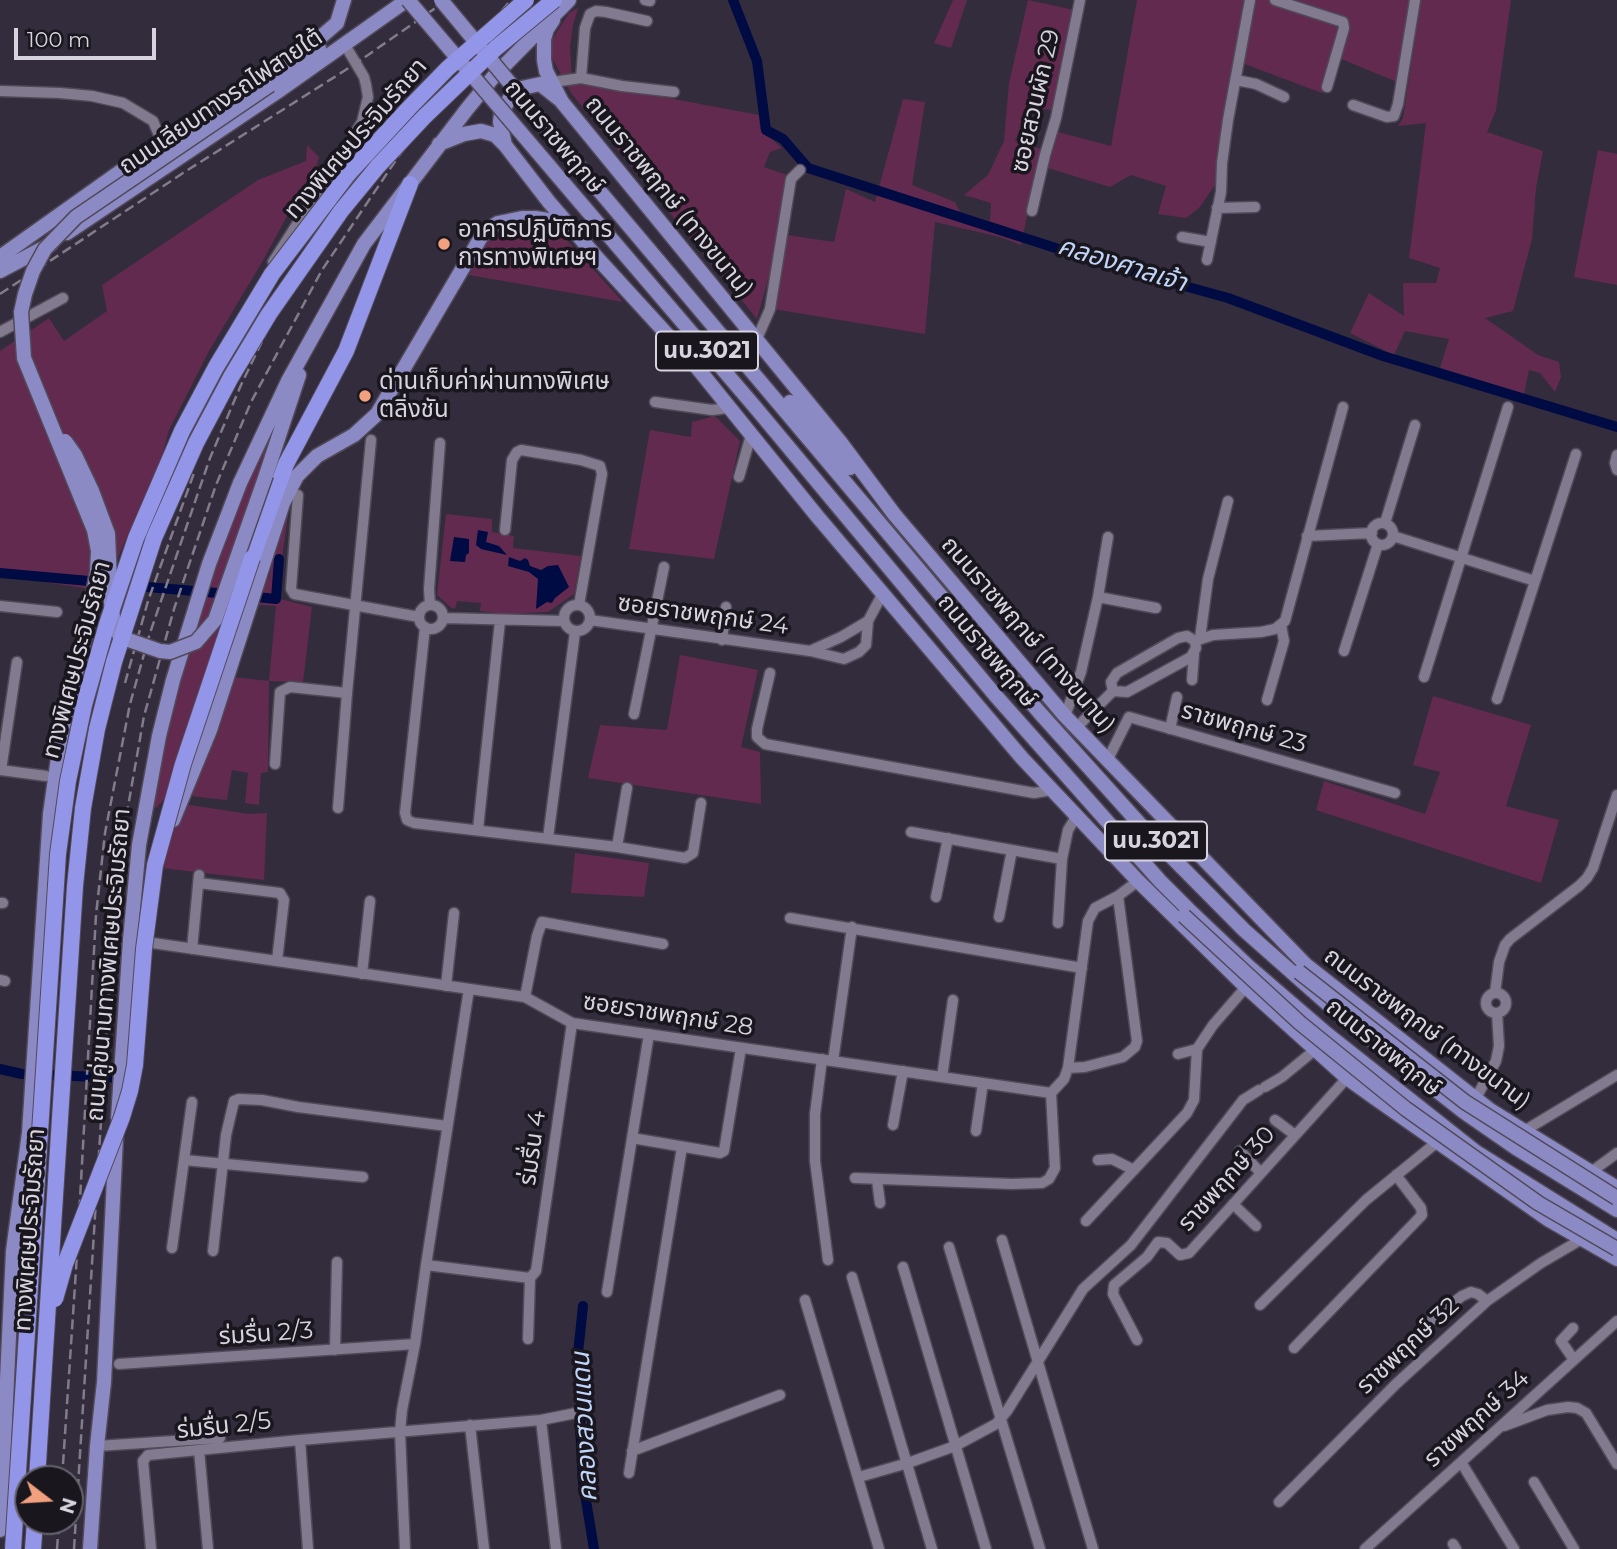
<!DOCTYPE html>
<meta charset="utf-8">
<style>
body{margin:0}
#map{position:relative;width:1617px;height:1549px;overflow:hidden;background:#332c3d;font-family:Montserrat,sans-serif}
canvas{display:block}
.north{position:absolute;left:14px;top:1465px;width:70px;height:70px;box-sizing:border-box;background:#19161e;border:2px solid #65626b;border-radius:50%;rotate:107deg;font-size:19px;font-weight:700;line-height:28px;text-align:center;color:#d8d4df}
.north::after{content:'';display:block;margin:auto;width:24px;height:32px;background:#f2a17e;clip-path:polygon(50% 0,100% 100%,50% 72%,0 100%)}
.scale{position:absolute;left:14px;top:28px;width:142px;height:32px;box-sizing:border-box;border:4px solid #d8d4df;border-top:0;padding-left:9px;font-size:21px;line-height:24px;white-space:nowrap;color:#d8d4df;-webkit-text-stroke:5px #19161e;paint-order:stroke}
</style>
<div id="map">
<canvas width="1617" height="1549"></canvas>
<div class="north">N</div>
<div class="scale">100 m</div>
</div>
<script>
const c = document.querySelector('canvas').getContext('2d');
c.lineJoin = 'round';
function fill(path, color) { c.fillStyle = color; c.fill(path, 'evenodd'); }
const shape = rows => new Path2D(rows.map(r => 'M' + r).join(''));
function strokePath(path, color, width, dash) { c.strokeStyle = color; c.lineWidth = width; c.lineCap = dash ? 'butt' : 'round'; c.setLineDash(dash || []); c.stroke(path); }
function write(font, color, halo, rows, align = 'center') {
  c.font = font + ' Montserrat,"Noto Sans Thai",sans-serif'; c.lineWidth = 7; c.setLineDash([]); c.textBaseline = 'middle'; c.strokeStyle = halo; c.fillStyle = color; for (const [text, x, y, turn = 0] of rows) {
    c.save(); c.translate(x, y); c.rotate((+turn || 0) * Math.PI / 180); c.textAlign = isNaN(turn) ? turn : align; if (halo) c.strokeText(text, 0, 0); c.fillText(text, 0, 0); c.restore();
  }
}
const green = shape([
 [953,0,967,0,951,48,934,43],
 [1028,0,1074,10,1054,110,1028,108,1015,141,1041,149,1021,245,1000,237,935,222,925,334,773,309,787,235,834,242,846,189,875,202,903,99,925,102,912,185,955,202,960,212,990,221,991,203,964,195,988,175,1004,141,1009,83],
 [1137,0,1247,0,1215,185,1199,208,1186,218,1158,214,1166,186,1131,175,1110,187,1048,168,1058,132,1111,146],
 [1255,0,1411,0,1397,82,1332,55,1322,93,1242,63],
 [1421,0,1511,0,1496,110,1487,132,1543,151,1536,188,1532,239,1513,311,1485,318,1538,355,1559,362,1561,377,1555,392,1540,373,1529,370,1524,394,1440,368,1449,339,1405,331,1394,355,1350,333,1369,293,1404,316,1403,283,1436,283,1440,268,1409,258,1426,123,1398,126,1403,118],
 [578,8,573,25,570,47,572,80,759,115,760,129,782,148,770,152,764,167,787,175,775,255,757,319,571,93,550,54,552,40,569,13],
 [307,145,319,157,315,174,303,186,265,257,209,351,169,430,161,460,103,591,0,575,0,351,49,318,64,341,107,311,102,285,258,180,306,161],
 [1598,150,1617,154,1617,285,1574,277],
 [555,228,565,238,623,302,469,275,488,239,513,229],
 [277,416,258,479,244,557,269,578,273,556,289,509,276,598,312,607,303,682,269,681,268,772,261,773,259,805,245,803,248,773,232,770,227,800,190,796,233,677,269,681,276,606,246,604,169,794,156,808,149,806,181,671,204,597,237,503],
 [715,416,740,441,714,559,629,549,650,430,691,437,692,422],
 [446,514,492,519,492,532,514,536,513,548,581,556,574,594,548,612,505,614,480,611,481,603,457,601,455,609,450,607,437,595],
 [680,655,758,670,741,747,760,752,761,804,588,778,600,725,667,730],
 [1433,696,1531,725,1506,806,1559,820,1541,883,1316,810,1324,781,1425,814,1440,772,1413,765],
 [183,804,249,814,267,813,264,880,162,868,161,861,169,836],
 [575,853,649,863,644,897,571,893]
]);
const water = shape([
 [478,530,488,532,486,542,499,546,507,555,481,549,476,545],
 [454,537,469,539,469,553,466,555,465,562,450,561],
 [509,557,520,561,525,558,528,560,530,566,541,570,548,566,558,565,569,587,555,598,552,603,547,602,536,609,538,579,529,572,508,566]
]);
const canal = shape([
 [733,0,757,61,766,130,783,139,808,168,1105,264,1228,298,1383,356,1617,427],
 [0,573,100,582],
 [136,586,229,594],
 [247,596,276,599,279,559],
 [0,1069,22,1074,125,1078],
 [583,1306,578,1353,582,1399,580,1425,583,1482,594,1549]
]);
const minor = shape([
 [645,0,650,1],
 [1275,0,1343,22,1344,28,1327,87],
 [581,78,585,28,590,14,596,11,606,12,647,21],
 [1236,80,1256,84,1284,97],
 [553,82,581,78,622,86,674,92],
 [0,91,60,93,92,96,123,103,153,121,162,142],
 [1353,105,1387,117,1394,116,1398,104,1415,0],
 [1217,208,1255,207],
 [1032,211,1045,155,1056,118,1080,0],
 [1182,237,1211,242],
 [1207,260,1221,192,1222,163,1228,120,1250,0],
 [273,262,362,122,368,97,366,85,364,77,345,45],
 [0,332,63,298],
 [756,341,770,309,791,179,800,170],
 [655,402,712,410,728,408],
 [1617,455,1615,463,1617,470],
 [739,477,751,435],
 [298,495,291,589,294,594,419,617],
 [1385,523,1415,425],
 '1371 534a11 11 0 1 1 22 0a11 11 0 1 1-22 0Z',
 [505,530,512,460,517,452,521,450,581,460,600,466,602,474,579,605],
 [1307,536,1372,533],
 [1393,536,1535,581],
 [1098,597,1156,608],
 '564 618a13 13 0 1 1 26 0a13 13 0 1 1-26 0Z',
 [430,605,429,589,440,443],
 '419 617a12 12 0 1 1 24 0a12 12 0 1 1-24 0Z',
 [0,606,57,612],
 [443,618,564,621],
 [590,620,810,651,844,659,859,652,866,645,868,621,883,593],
 [425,627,405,813,407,820,414,823,617,847,685,858,693,853,701,803],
 [1200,638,1208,579,1228,501],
 [722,640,726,607],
 [1195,641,1213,635,1261,632,1275,629,1285,621,1343,407],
 [810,651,841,637,868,621],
 [1344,651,1378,544],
 [770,673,757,729,757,737,765,744,1034,793,1052,790],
 [1424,677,1508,407],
 [1192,680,1194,654],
 [1113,691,1111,682,1117,673,1178,638,1187,636,1195,641],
 [1113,691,1127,692,1191,657,1196,648,1195,641],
 [1497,699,1576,454],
 [1267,700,1284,641,1281,625],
 [634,714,664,567],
 [1065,716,1081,672,1098,597,1108,537],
 [1076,728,1113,691],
 [1170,729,1177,697],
 [1107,761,1129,717,1395,793],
 [275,764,280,692,290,687,347,693],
 [0,770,46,776],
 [1,770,17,662],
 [338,808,347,693,371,440],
 [478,829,500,621],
 [911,832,1062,859,1068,830,1076,817],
 [548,838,575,632],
 [617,847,627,788],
 [199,883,280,893,284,900,277,961],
 [1118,896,1137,1041,1135,1047,1123,1057,1085,1067,1068,1068,1088,921,1095,908,1118,896],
 [1118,896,1138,881],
 [936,897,948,838],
 [0,903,3,903],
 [999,917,1012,850],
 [790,918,1082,968],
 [1058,923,1062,859],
 [139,941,525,997,572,1023,1051,1093,1064,1079,1068,1068],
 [192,949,199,875],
 [362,974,370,901],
 [0,980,5,981],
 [446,986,454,913],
 '1486 1003a10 10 0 1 1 20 0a10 10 0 1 1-20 0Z',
 [1495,993,1499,962,1505,945,1510,939,1579,886,1587,878,1593,868,1617,795],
 [525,997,537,936,542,922,663,944],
 [1178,1054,1197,1049],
 [822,1059,815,1114,815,1161,828,1260],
 [833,1061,852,927],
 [942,1077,953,1000],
 [1265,1087,1282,1077,1316,1049],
 [1476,1098,1496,1061,1499,1046,1497,1013],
 [192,1102,184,1160,363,1177],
 [1275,1120,1295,1135],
 [893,1125,903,1071],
 [976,1131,983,1083],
 [1524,1131,1617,1075],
 [632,1138,720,1153,724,1151,741,1048],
 [1240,1151,1261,1173],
 [1098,1160,1112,1159,1134,1170],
 [1591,1172,1617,1153],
 [855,1178,1012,1184,1042,1183,1049,1179,1055,1168,1051,1093],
 [877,1180,880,1203],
 [1233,1204,1256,1226],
 [1086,1221,1187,1113,1194,1100,1197,1049,1213,1025,1246,987],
 [1002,1240,1093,1549],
 [949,1247,1040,1549],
 [172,1248,184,1160],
 [213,1251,226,1135,234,1101,239,1099,262,1100,298,1107,447,1126],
 [426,1265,530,1278],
 [903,1267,986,1549],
 [852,1277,932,1549],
 [530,1278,536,1271,572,1023],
 [607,1292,649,1034],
 [805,1300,879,1549],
 [1260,1305,1366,1200,1436,1143],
 [1430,1321,1462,1296,1471,1292,1478,1294,1487,1301],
 [1573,1328,1561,1341,1574,1360],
 [528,1339,530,1278],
 [1137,1340,1113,1294,1114,1285,1147,1257,1158,1242,1167,1243,1180,1255,1189,1253,1347,1078],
 [1294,1348,1422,1215,1421,1208,1396,1175],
 [335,1350,337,1262],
 [119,1364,415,1344],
 [541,1420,556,1549],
 [470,1425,484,1549],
 [1504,1426,1547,1410,1568,1407,1577,1408,1586,1413,1617,1464],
 [300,1440,308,1549],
 [97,1446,220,1438],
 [199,1450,208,1549],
 [632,1451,780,1395],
 [1461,1462,1514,1549],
 [629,1473,682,1147],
 [859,1477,908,1463,955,1446,996,1424,1007,1411,1083,1289,1131,1245,1243,1100,1259,1090],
 [1534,1482,1574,1549],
 [1279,1502,1396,1384,1487,1301,1541,1263,1582,1239],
 [1453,1544,1456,1549],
 [151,1549,143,1461,148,1455,300,1440,541,1420,576,1413],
 [405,1549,400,1432,402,1410,415,1344,426,1265,469,989],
 [1365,1549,1617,1321]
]);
const major = shape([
 [553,20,547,29,544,39,544,60,546,71,562,102,841,443,894,514,1065,716,1306,965,1490,1110,1617,1188],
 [270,85,299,66,319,48],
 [439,144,464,134,481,131,495,135,505,145,549,202,600,261,695,365,817,516,1022,758,1138,881,1246,987,1347,1078,1375,1098,1549,1220,1617,1259],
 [505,145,500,122,501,114,512,94,522,88,540,84,559,99],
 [597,188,1039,712,1147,832,1244,930,1339,1014,1464,1112,1516,1148,1617,1210],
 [579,201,755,407,995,695,1160,881,1189,910,1248,966,1327,1034,1476,1152,1617,1240],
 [61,233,67,233,277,92,407,0],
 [0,257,162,142,315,42,337,23,344,0],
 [0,271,51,244],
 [790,402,850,468],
 [266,475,299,375],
 [173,820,210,730,283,503,297,476,317,456,354,435,377,414,484,232,498,223,522,218,535,218,567,223],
 [118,1118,130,940,139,845,159,736,173,680,209,564,240,483,288,381,364,244,467,109,495,75,569,0],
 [0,1530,13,1251,29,1133,50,814,62,730],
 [90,1549,97,1446,104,1382,116,1138]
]);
const highway = shape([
 [252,558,286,464,346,351,410,184],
 [37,1479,45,1351],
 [33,1549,35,1521]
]);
const rail = shape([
 [0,294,183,173,355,64,447,0],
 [125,683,148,601,194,473],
 [62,1479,76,1270,96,915,105,833,130,704,150,633,210,458,241,385,271,323,368,172,418,108,511,0],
 [57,1549,59,1521],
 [74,1549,112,947,123,835,144,716,174,609,216,485,251,402,322,270,398,157,469,69,533,0]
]);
const majorBridge = shape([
 [408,0,579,201],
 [441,0,597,188],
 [65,441,75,455,92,491,108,534,111,603,114,623,120,637,160,651,170,652,196,642,215,620,266,475],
 [62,730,86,632,97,572,98,551,94,530,24,358,21,312,25,294,33,271,45,249,76,217,270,85],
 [1184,916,1300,1023,1406,1109,1538,1203,1617,1249],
 [1299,972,1465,1102,1617,1198]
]);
const highwayBridge = shape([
 [55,1299,65,1264,122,1117,130,1091,135,1065,144,949,155,865,183,764,252,558],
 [45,1351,75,886,83,808,97,729,114,662,154,538,196,443,231,377,269,314,341,211,378,166,424,117,496,48,554,0],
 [13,1549,58,854,68,781,84,705,107,624,136,538,182,431,216,367,272,274,349,173,409,108,448,68,526,0]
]);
const markers = [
 [444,244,7,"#f2a17e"],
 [365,396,7,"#f2a17e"]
];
const shields = [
 [707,351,102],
 [1156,841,102]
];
const shieldNames = [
 ["นบ.3021",707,351],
 ["นบ.3021",1156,841]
];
const streetNames = [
 ["ซอยสวนผัก 29",1036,101,-77],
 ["ถนนเลียบทางรถไฟสายใต้",221,102,-34],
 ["ถนนราชพฤกษ์",554,137,50],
 ["ทางพิเศษประจิมรัถยา",356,139,-49],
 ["ถนนราชพฤกษ์ (ทางขนาน)",669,197,51],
 ["ซอยราชพฤกษ์ 24",703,615,8],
 ["ถนนราชพฤกษ์ (ทางขนาน)",1028,635,49],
 ["ถนนราชพฤกษ์",987,651,50],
 ["ทางพิเศษประจิมรัถยา",77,660,-75],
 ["ราชพฤกษ์ 23",1244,728,16],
 ["ถนนคู่ขนานทางพิเศษประจิมรัถยา",109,965,-85],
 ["ซอยราชพฤกษ์ 28",668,1015,9],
 ["ถนนราชพฤกษ์ (ทางขนาน)",1427,1029,37],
 ["ถนนราชพฤกษ์",1383,1048,39],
 ["ร่มรื่น 4",533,1148,-82],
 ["ราชพฤกษ์ 30",1227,1179,-48],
 ["ทางพิเศษประจิมรัถยา",30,1230,-86],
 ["ร่มรื่น 2/3",266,1334,-4],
 ["ราชพฤกษ์ 32",1408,1346,-43],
 ["ราชพฤกษ์ 34",1477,1419,-42],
 ["ร่มรื่น 2/5",224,1426,-6]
];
const poiNames = [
 ["อาคารปฏิบัติการ",458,230],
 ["การทางพิเศษฯ",458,258],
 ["ด่านเก็บค่าผ่านทางพิเศษ",379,382],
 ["ตลิ่งชัน",379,410]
];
const waterNames = [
 ["คลองศาลเจ้า",1122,265,17],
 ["คลองสวนแดน",585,1427,-93]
];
fill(green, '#632a4f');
fill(water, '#000a43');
strokePath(canal, '#000a43', 10);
strokePath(minor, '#504a58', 13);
strokePath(major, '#504a58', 17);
strokePath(highway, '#504a58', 18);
strokePath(minor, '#827a8f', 10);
strokePath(major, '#8c8ac5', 14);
strokePath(highway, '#9395e9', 16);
strokePath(rail, '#827c8a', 2.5, [10, 5]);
strokePath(majorBridge, '#504a58', 17, []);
strokePath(highwayBridge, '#504a58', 18, []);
strokePath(majorBridge, '#8c8ac5', 14);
strokePath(highwayBridge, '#9395e9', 16);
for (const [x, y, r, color] of markers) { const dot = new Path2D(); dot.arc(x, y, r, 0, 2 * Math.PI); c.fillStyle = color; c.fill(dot); strokePath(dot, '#19161e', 2.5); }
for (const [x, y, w] of shields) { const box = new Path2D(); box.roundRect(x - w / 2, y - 19.5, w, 39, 5); c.fillStyle = '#19161e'; c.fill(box); strokePath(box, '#d8d4df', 2); }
write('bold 23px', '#d8d4df', null, shieldNames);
write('24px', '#d8d4df', '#19161e', streetNames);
write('24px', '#d8d4df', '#19161e', poiNames, 'left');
write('italic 26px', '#c0d5f9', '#19161e', waterNames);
</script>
